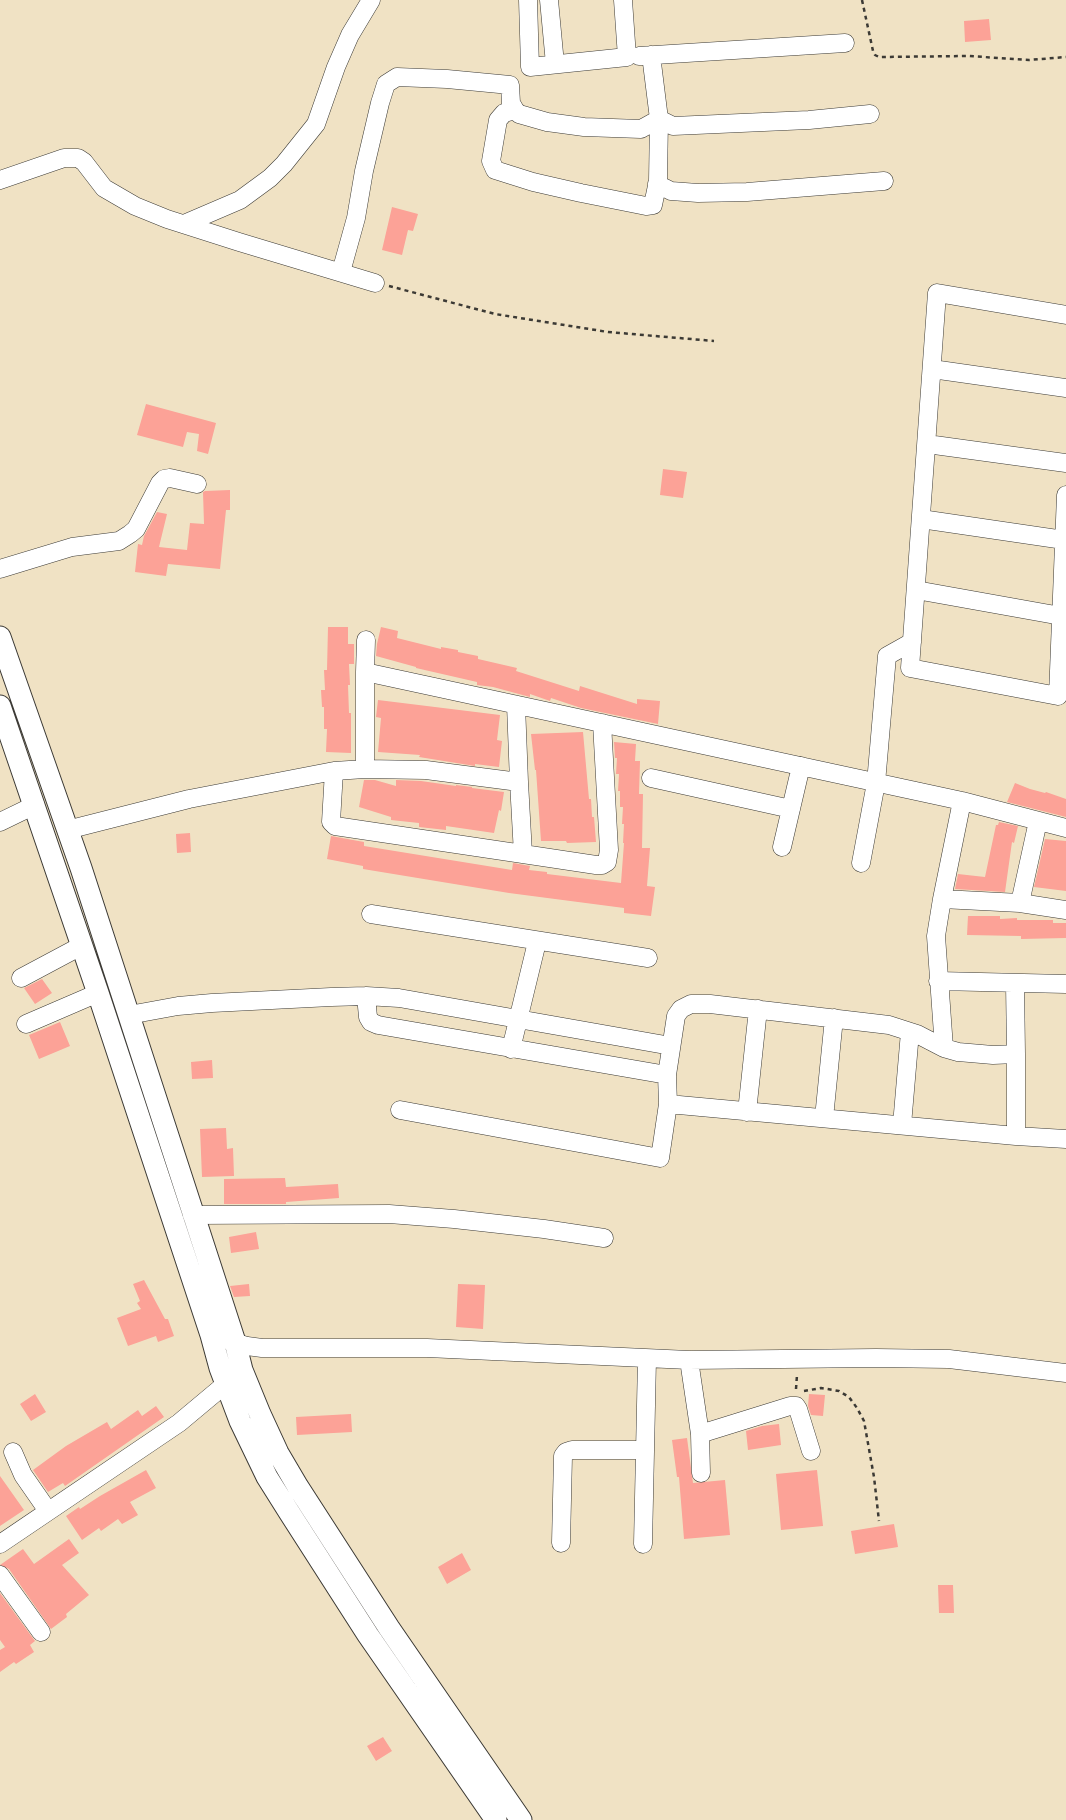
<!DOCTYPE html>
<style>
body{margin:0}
canvas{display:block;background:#f0e2c4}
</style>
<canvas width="1066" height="1820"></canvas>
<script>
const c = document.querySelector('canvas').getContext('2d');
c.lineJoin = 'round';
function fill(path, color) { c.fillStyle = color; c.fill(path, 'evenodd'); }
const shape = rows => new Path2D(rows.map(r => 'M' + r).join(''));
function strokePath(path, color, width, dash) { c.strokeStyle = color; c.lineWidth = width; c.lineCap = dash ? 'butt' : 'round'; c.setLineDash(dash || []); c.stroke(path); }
const building = shape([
 [989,19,991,40,965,42,964,21],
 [392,207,418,214,413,231,408,230,402,255,382,250],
 [146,404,216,423,208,454,197,451,199,434,187,432,183,447,137,435],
 [663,469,687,472,683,498,660,495],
 [230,490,230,510,226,510,220,569,168,564,166,576,135,572,138,544,142,545,144,536,157,512,167,514,159,547,187,550,190,523,204,524,203,492,205,491],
 [328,627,348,627,348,644,354,644,354,664,349,664,350,685,348,685,349,713,351,713,351,753,326,752,327,729,324,729,324,707,322,707,321,690,325,690,324,670,327,670],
 [381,627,398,631,397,638,441,649,441,647,458,650,458,652,478,656,478,659,517,668,516,671,579,691,580,686,637,704,637,699,660,701,658,724,581,708,551,698,550,701,530,694,530,697,493,687,477,685,477,682,416,668,416,667,376,656,377,644],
 [378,700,500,715,497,740,502,741,499,767,475,764,475,766,419,757,420,755,378,752,381,718,376,717],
 [583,732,589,799,591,799,592,817,594,817,596,842,567,843,566,841,541,841,536,770,535,770,531,734],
 [614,742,636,744,635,761,640,761,639,794,643,794,642,848,650,848,647,886,655,887,651,916,624,913,624,908,509,893,363,869,363,866,327,859,331,836,364,842,364,846,512,870,513,863,530,866,529,870,547,872,547,874,621,883,624,843,623,843,624,824,622,824,623,807,620,807,620,791,618,791,619,774,616,774,617,758,615,758],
 [364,780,375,780,396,786,396,780,421,781,456,786,456,785,472,787,472,788,504,792,501,811,499,810,494,833,446,826,446,830,419,827,419,823,391,820,391,817,359,807],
 [1015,783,1030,789,1045,793,1046,792,1066,799,1066,817,1007,802],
 [999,822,1018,826,1014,843,1012,842,1005,892,955,889,958,874,985,877,996,825,998,825],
 [190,833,191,852,177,853,176,834],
 [1045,839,1066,841,1066,891,1034,887],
 [968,916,1000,916,1000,919,1017,918,1017,920,1053,920,1053,923,1066,923,1066,938,1021,939,1021,936,967,935],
 [42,979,52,993,35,1004,24,988],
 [60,1022,70,1046,39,1059,29,1035],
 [212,1060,213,1078,192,1079,191,1062],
 [226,1128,227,1149,233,1148,234,1176,202,1177,200,1129],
 [285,1178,286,1187,338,1184,339,1198,286,1202,286,1204,224,1204,224,1179],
 [256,1232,259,1249,231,1253,229,1237],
 [144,1280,165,1319,168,1319,174,1336,158,1342,156,1336,128,1346,117,1318,141,1309,137,1303,140,1301,133,1284],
 [249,1284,250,1296,234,1297,230,1286],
 [458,1284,485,1285,483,1329,456,1327],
 [35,1394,46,1412,31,1421,20,1404],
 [809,1394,825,1395,823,1416,811,1415,808,1406],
 [156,1406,164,1417,65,1486,63,1483,48,1492,33,1470,66,1446,107,1422,111,1429,138,1410,142,1416],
 [351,1414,352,1432,297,1435,296,1417],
 [779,1424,781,1445,748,1450,746,1431,762,1426],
 [687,1438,693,1483,725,1480,730,1535,684,1539,679,1477,677,1477,672,1440],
 [146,1470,156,1488,130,1502,138,1515,122,1524,118,1519,101,1531,99,1528,82,1540,66,1516,79,1507,80,1509,100,1496],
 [817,1470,823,1526,781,1530,776,1474],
 [0,1476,24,1510,0,1526],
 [894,1524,898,1547,855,1554,851,1531],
 [69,1539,79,1553,62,1565,89,1595,66,1614,67,1617,51,1629,9,1569,0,1565,23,1549,34,1564],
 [462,1553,471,1570,447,1584,438,1567],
 [938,1585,953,1585,954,1613,939,1613],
 [0,1593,35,1641,30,1645,34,1652,16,1664,14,1662,0,1672,0,1650,5,1647,0,1640],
 [383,1737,392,1751,376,1761,367,1746]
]);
const path = shape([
 [862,0,873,51,875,55,879,57,969,56,1029,60,1066,57],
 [389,286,495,314,608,332,714,341],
 [796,1389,797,1375],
 [804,1391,821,1388,839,1391,849,1397,857,1408,864,1421,874,1477,879,1521]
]);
const minor = shape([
 [528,0,530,67,627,57,623,0],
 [549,0,555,64],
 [639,56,845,43],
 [515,110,504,113,498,120,491,161,495,170,533,182,581,193,646,206,653,205,658,181,659,119,651,55],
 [0,180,64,158,78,158,84,162,104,188,135,206,167,219,239,242,375,283],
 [657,184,671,191,698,193,747,192,884,181],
 [184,224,240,200,270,178,284,164,316,124,336,67,350,35,371,0],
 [341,272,356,218,364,171,380,103,386,84,397,77,447,79,510,85,511,103,515,110,519,114,547,122,584,127,641,129,659,119,673,126,809,120,870,114],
 [1066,315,937,293,910,668,1058,696,1066,495],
 [932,369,1066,388],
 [927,444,1066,463],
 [921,519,1064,540],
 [0,569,72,547,119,541,130,534,136,529,160,483,164,479,170,478,197,484],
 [916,590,1061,616],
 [365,672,366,640],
 [516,705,519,782],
 [602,723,609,850,607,862,602,865,596,865,523,854,519,782,426,770,365,769,365,672,962,801,1066,828],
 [334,771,365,769],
 [651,778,791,809],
 [962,801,942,899,1020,903,1066,910],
 [0,822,35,805],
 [67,830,189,799,334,771,331,822,335,826,523,854],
 [782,847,801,766],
 [861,863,876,783,887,656,912,642],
 [942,899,936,936,944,1048],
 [1020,903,1038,821],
 [371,914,648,958],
 [21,978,81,946],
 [938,981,1066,984],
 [1015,983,1016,1054],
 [366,996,368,1017,371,1022,378,1025,667,1075],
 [129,1015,178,1006,212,1003,331,997,366,996,399,998,671,1046],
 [26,1024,98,993],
 [511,1049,537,942],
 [400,1110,660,1158,668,1104],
 [747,1112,758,1009],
 [824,1118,834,1018],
 [902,1125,910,1032],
 [1016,1136,668,1104,667,1075,676,1016,681,1009,691,1004,710,1004,889,1025,917,1034,944,1048,958,1052,993,1055,1016,1054,1016,1136,1066,1139],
 [192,1215,389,1214,454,1219,544,1229,604,1238],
 [224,1339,247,1346,262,1348,427,1348,689,1360,876,1358,949,1359,1066,1373],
 [689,1360,700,1434],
 [13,1452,23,1475,48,1511],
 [701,1473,700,1434,790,1406,796,1406,798,1409,811,1451],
 [561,1543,563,1456,566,1452,572,1450,644,1450],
 [0,1544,179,1423,234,1377],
 [643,1544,647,1359],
 [0,1575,41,1632]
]);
const tertiary = shape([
 [0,637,81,868,235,1342,242,1370,260,1414,278,1453,298,1487,389,1628,521,1820],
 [0,706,98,993,211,1335,220,1368,240,1421,267,1477,289,1512,368,1635,496,1820]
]);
fill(building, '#fca297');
strokePath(minor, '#3c3a35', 19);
strokePath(tertiary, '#3c3a35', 23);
strokePath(path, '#3c3a35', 2.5, [4, 4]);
strokePath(minor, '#fff', 18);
strokePath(tertiary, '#fff', 21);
</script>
